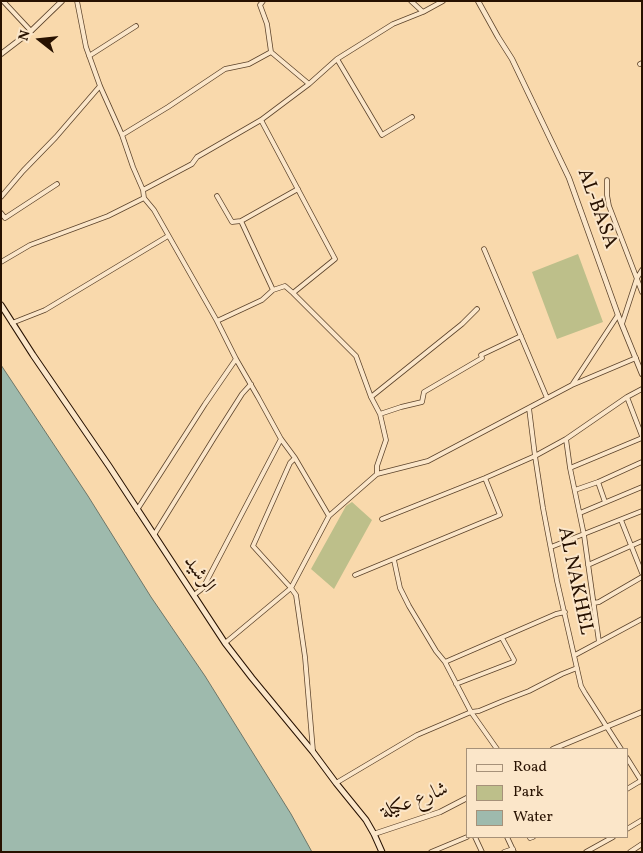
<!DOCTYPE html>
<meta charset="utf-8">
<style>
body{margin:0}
#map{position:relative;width:643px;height:853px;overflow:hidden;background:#f9d9ac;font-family:Vollkorn,serif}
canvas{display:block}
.frame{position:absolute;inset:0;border:2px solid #271100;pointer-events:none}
.legend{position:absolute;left:466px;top:748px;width:162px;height:90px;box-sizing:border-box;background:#fbe6c9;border:1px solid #a69179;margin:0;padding:6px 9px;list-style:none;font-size:15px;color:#271100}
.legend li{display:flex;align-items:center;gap:10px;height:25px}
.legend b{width:25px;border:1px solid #a69179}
.north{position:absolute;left:15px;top:15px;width:50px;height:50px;-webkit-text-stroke:4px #fbe6c9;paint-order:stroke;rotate:286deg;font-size:14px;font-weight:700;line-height:20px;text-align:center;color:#271100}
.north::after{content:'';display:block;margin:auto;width:18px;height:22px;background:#271100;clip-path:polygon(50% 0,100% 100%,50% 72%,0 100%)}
</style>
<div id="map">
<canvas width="643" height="853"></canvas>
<div class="frame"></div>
<ul class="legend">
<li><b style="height:6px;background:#fbe6c9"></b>Road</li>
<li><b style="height:14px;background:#bdbf8a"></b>Park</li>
<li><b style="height:14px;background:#9ebaad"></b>Water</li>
</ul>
<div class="north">N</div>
</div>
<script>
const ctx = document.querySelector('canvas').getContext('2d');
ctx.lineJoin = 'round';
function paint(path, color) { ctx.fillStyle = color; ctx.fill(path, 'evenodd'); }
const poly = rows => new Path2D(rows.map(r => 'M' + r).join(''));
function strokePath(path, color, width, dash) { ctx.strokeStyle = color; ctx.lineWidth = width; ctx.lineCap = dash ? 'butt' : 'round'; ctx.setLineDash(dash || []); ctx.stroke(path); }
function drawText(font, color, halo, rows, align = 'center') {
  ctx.font = font + ' Vollkorn,Amiri,serif'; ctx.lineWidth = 4; ctx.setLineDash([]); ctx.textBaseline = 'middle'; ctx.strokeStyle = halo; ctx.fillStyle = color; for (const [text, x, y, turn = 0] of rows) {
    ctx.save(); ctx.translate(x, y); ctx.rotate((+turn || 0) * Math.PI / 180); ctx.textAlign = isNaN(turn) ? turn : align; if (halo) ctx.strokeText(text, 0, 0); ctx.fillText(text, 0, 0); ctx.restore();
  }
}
paint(poly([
 [578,254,603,322,557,339,532,272],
 [352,502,372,520,334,589,311,569,346,506]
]), '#bdbf8a');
const water = poly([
 [1,365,88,496,151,597,205,676,291,814,312,852,1,852,1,365]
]);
paint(water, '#9ebaad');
strokePath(water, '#6e7668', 1);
const minor = poly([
 [3,1,31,31],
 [77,1,86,47,100,86,122,135,133,167,143,190,144,198,154,210,217,321,236,359,258,397,281,439,295,458,329,516],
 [263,1,260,5,267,24,271,52,309,84],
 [411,1,423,12],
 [89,56,136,26],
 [337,59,382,135,412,117],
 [640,64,642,63],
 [261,120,335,259,293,293],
 [122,135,168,107,225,69,249,64,271,52],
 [607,180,607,195,609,206,642,292],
 [143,190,192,164,197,157,261,120,309,84,337,59,393,24,423,12,443,1],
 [217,196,232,222,241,221,273,290],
 [1,197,23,171,56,137,100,86],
 [1,213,5,218,57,184],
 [241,221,298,189],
 [484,249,547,398],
 [1,262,30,245,108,216,144,198],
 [217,321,262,300,273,290,285,286,293,293,356,356,371,397,380,414,386,440,377,466,377,474],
 [12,323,45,310,168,236],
 [622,324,637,278,642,270],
 [572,385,618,315],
 [371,397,462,324,477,309],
 [627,397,642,436],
 [529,408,535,456,543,508,557,581,581,686,585,693,621,749],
 [380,414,401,407,422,402,424,392,482,358,481,355,521,336],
 [295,458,290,463,253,546,291,588,296,595,305,657,313,751],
 [570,468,642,438],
 [598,482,605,502],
 [575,490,598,482,642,462],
 [137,510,205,404,236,359],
 [580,513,642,487],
 [382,519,485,478,535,456,566,439],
 [621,520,642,573],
 [154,535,214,438,242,394,251,384],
 [551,547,642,511],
 [394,560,400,588,409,606,436,651,445,662,471,712,497,749],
 [588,565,642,541],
 [355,575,500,515,485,478],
 [194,595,203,588,281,439],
 [594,603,599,602,642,577],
 [599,642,584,535,570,468,566,439,627,397,642,389],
 [225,643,291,588,329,516,377,474,428,461,572,385,636,358],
 [575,655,642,619],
 [445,662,556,614,565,612],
 [456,684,513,662,514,660,502,638],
 [627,758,642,782],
 [336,783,417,735,471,712,479,711,503,701,529,691,562,674,577,668],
 [627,789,642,780],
 [627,829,642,820],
 [475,837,482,852],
 [507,837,514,852],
 [530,838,533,837],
 [431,852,467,837],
 [504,852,513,849],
 [586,852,613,837],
 [630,852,642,844]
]);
const tertiary = poly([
 [478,1,498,37,512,59,569,178,618,315,642,374],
 [1,54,31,31,62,1],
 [553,749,642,712],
 [374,834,440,812,467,798]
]);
const secondary = poly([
 [1,305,33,355,109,466,225,643,252,678,313,752,336,783,366,820,374,834,382,852]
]);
strokePath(minor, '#5c432b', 5.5);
strokePath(tertiary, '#5c432b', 6);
strokePath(secondary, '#271100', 7);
strokePath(minor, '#fbe6c9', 4);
strokePath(tertiary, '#fbe6c9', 4.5);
strokePath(secondary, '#fbe6c9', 5);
drawText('20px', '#271100', '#fbe6c9', [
 ["AL-BASA",596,209,70],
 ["الرشيد",198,575,56],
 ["AL NAKHEL",574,581,78],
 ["شارع عكيلة",415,802,-21]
]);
</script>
